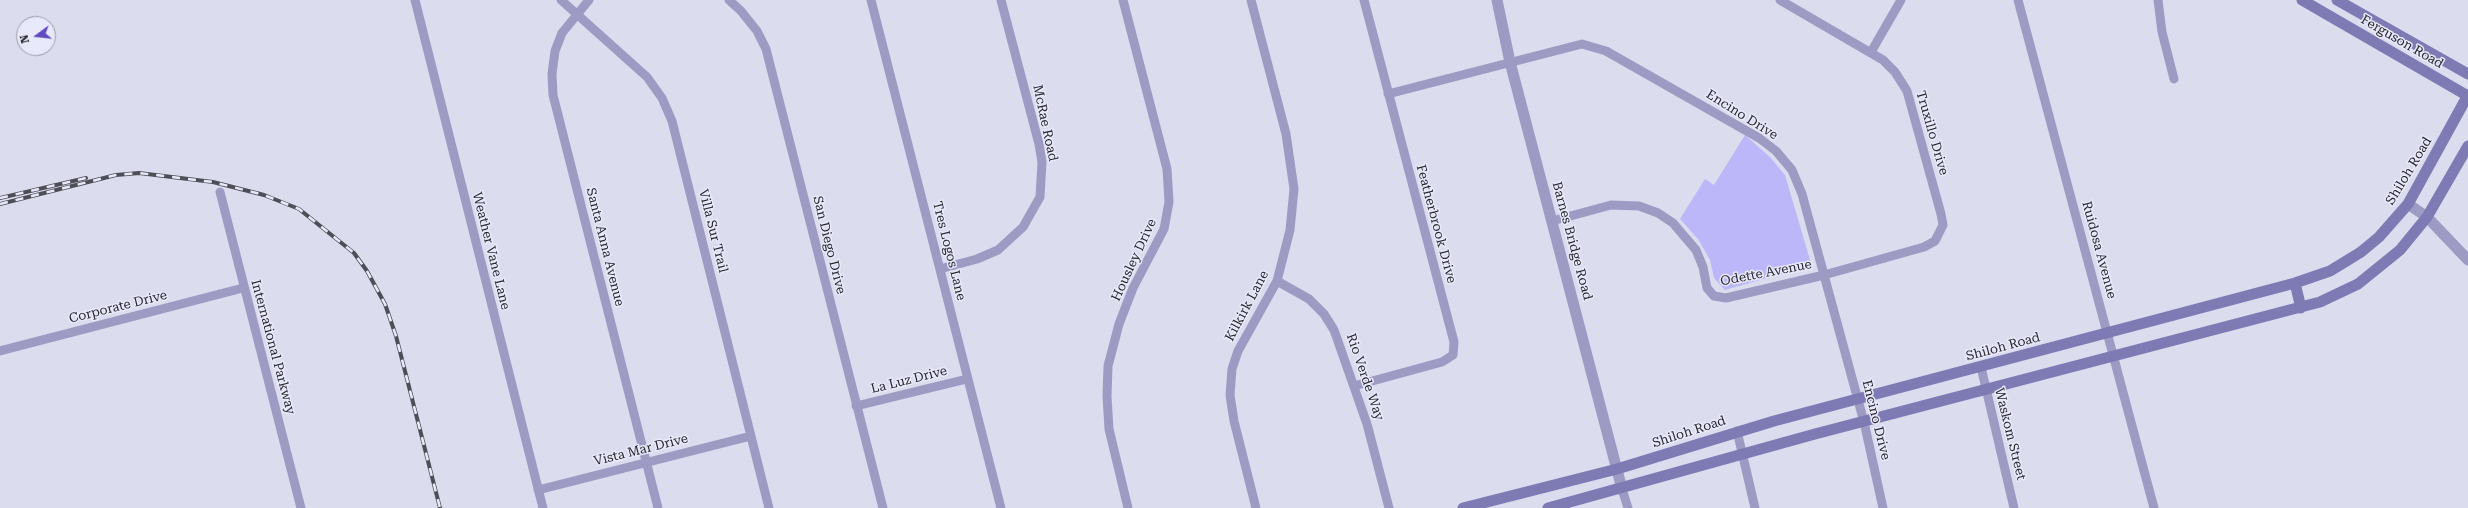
<!DOCTYPE html>
<style>
body{margin:0}
#map{position:relative;width:2468px;height:508px;overflow:hidden;background:#dcdcef;font-family:"Roboto Serif",serif}
canvas{display:block}
.north{position:absolute;left:16px;top:16px;width:40px;height:40px;box-sizing:border-box;background:#e9e9fc;border:1px solid #9b9ba9;border-radius:50%;rotate:255deg;font-size:11px;font-weight:700;line-height:16px;text-align:center;color:#26252c}
.north::after{content:'';display:block;margin:auto;width:14px;height:18px;background:#6049c1;clip-path:polygon(50% 0,100% 100%,50% 72%,0 100%)}
</style>
<div id="map">
<canvas width="2468" height="508"></canvas>
<div class="north">N</div>
</div>
<script>
const ctx = document.querySelector('canvas').getContext('2d');
ctx.lineJoin = 'round';
function paint(path, color) { ctx.fillStyle = color; ctx.fill(path, 'evenodd'); }
const poly = rows => new Path2D(rows.map(r => 'M' + r).join(''));
function strokePath(path, color, width, dash) { ctx.strokeStyle = color; ctx.lineWidth = width; ctx.lineCap = dash ? 'butt' : 'round'; ctx.setLineDash(dash || []); ctx.stroke(path); }
function drawText(font, color, halo, rows, align = 'center') {
  ctx.font = font + ' "Roboto Serif",serif'; ctx.lineWidth = 3; ctx.setLineDash([]); ctx.textBaseline = 'middle'; ctx.strokeStyle = halo; ctx.fillStyle = color; for (const [text, x, y, turn = 0] of rows) {
    ctx.save(); ctx.translate(x, y); ctx.rotate((+turn || 0) * Math.PI / 180); ctx.textAlign = isNaN(turn) ? turn : align; if (halo) ctx.strokeText(text, 0, 0); ctx.fillText(text, 0, 0); ctx.restore();
  }
}
paint(poly([
 [1745,135,1770,157,1785,175,1810,260,1809,266,1725,290,1714,278,1710,260,1698,239,1680,219,1705,179,1714,185]
]), '#bbb7f8');
strokePath(poly([
 [415,0,543,508],
 [561,0,647,77,662,98,672,121,769,508],
 [589,0,562,33,555,51,552,74,553,95,658,508],
 [729,0,741,11,757,31,766,49,883,508],
 [871,0,1001,508],
 [1123,0,1167,169,1169,202,1164,229,1133,288,1119,324,1108,366,1107,396,1109,429,1128,508],
 [1251,0,1286,134,1294,189,1290,230,1277,281,1238,351,1232,369,1230,395,1234,421,1256,508],
 [2018,0,2154,508],
 [2158,0,2162,32,2174,79],
 [1871,52,1901,0],
 [1388,94,1582,44,1606,51,1759,138,1776,151,1792,170,1802,194,1864,422,1883,508],
 [220,192,301,508],
 [1552,221,1611,205,1639,206,1658,213,1673,223,1696,250,1703,267,1707,288,1714,296,1726,298,1824,275,1924,247,1935,241,1943,225,1941,214,1907,91,1895,72,1883,60,1780,0],
 [940,269,977,259,998,250,1023,227,1040,197,1042,162,1039,144,1001,0],
 [1277,281,1309,299,1324,314,1334,330,1367,424,1389,508],
 [0,351,243,288],
 [1981,367,2014,508],
 [1354,386,1442,362,1453,355,1454,342,1364,0],
 [856,406,967,379],
 [1737,431,1755,508],
 [1622,489,1628,508],
 [538,490,751,436]
]), '#9d9bc3', 9);
strokePath(poly([
 [1497,0,1510,62,1622,489],
 [2408,204,2427,217,2468,260]
]), '#9d9bc3', 11);
strokePath(poly([
 [2302,0,2468,96],
 [2337,0,2468,74],
 [2295,283,2301,308],
 [1463,508,1617,469,1774,421,2295,283,2330,271,2361,252,2379,237,2408,204,2468,95],
 [1548,508,1815,434,2320,302,2358,284,2400,250,2427,217,2468,146]
]), '#7e7ab4', 11);
const rail = poly([
 [0,198,86,178],
 [0,204,116,175,139,173,213,182,264,195,299,209,354,253,367,271,385,304,396,336,440,508]
]);
strokePath(rail, '#4e4e57', 4);
strokePath(rail, '#e9e9fc', 2.5, [8]);
drawText('13px', '#26252c', '#e9e9fc', [
 ["Ferguson Road",2402,42,30],
 ["Encino Drive",1742,115,32],
 ["McRae Road",1045,123,78],
 ["Truxillo Drive",1932,133,74],
 ["Shiloh Road",2409,171,-59],
 ["Featherbrook Drive",1436,224,75],
 ["Villa Sur Trail",713,231,76],
 ["Barnes Bridge Road",1572,241,75],
 ["San Diego Drive",829,245,76],
 ["Santa Anna Avenue",605,247,76],
 ["Ruidosa Avenue",2099,250,75],
 ["Weather Vane Lane",491,251,76],
 ["Tres Logos Lane",949,251,76],
 ["Housley Drive",1134,260,-65],
 ["Odette Avenue",1766,273,-11],
 ["Kilkirk Lane",1247,306,-62],
 ["Corporate Drive",118,307,-14],
 ["International Parkway",273,347,75],
 ["Shiloh Road",2003,347,-15],
 ["Rio Verde Way",1365,377,71],
 ["La Luz Drive",909,380,-14],
 ["Encino Drive",1876,420,76],
 ["Shiloh Road",1689,432,-18],
 ["Waskom Street",2010,434,76],
 ["Vista Mar Drive",641,450,-14]
]);
</script>
